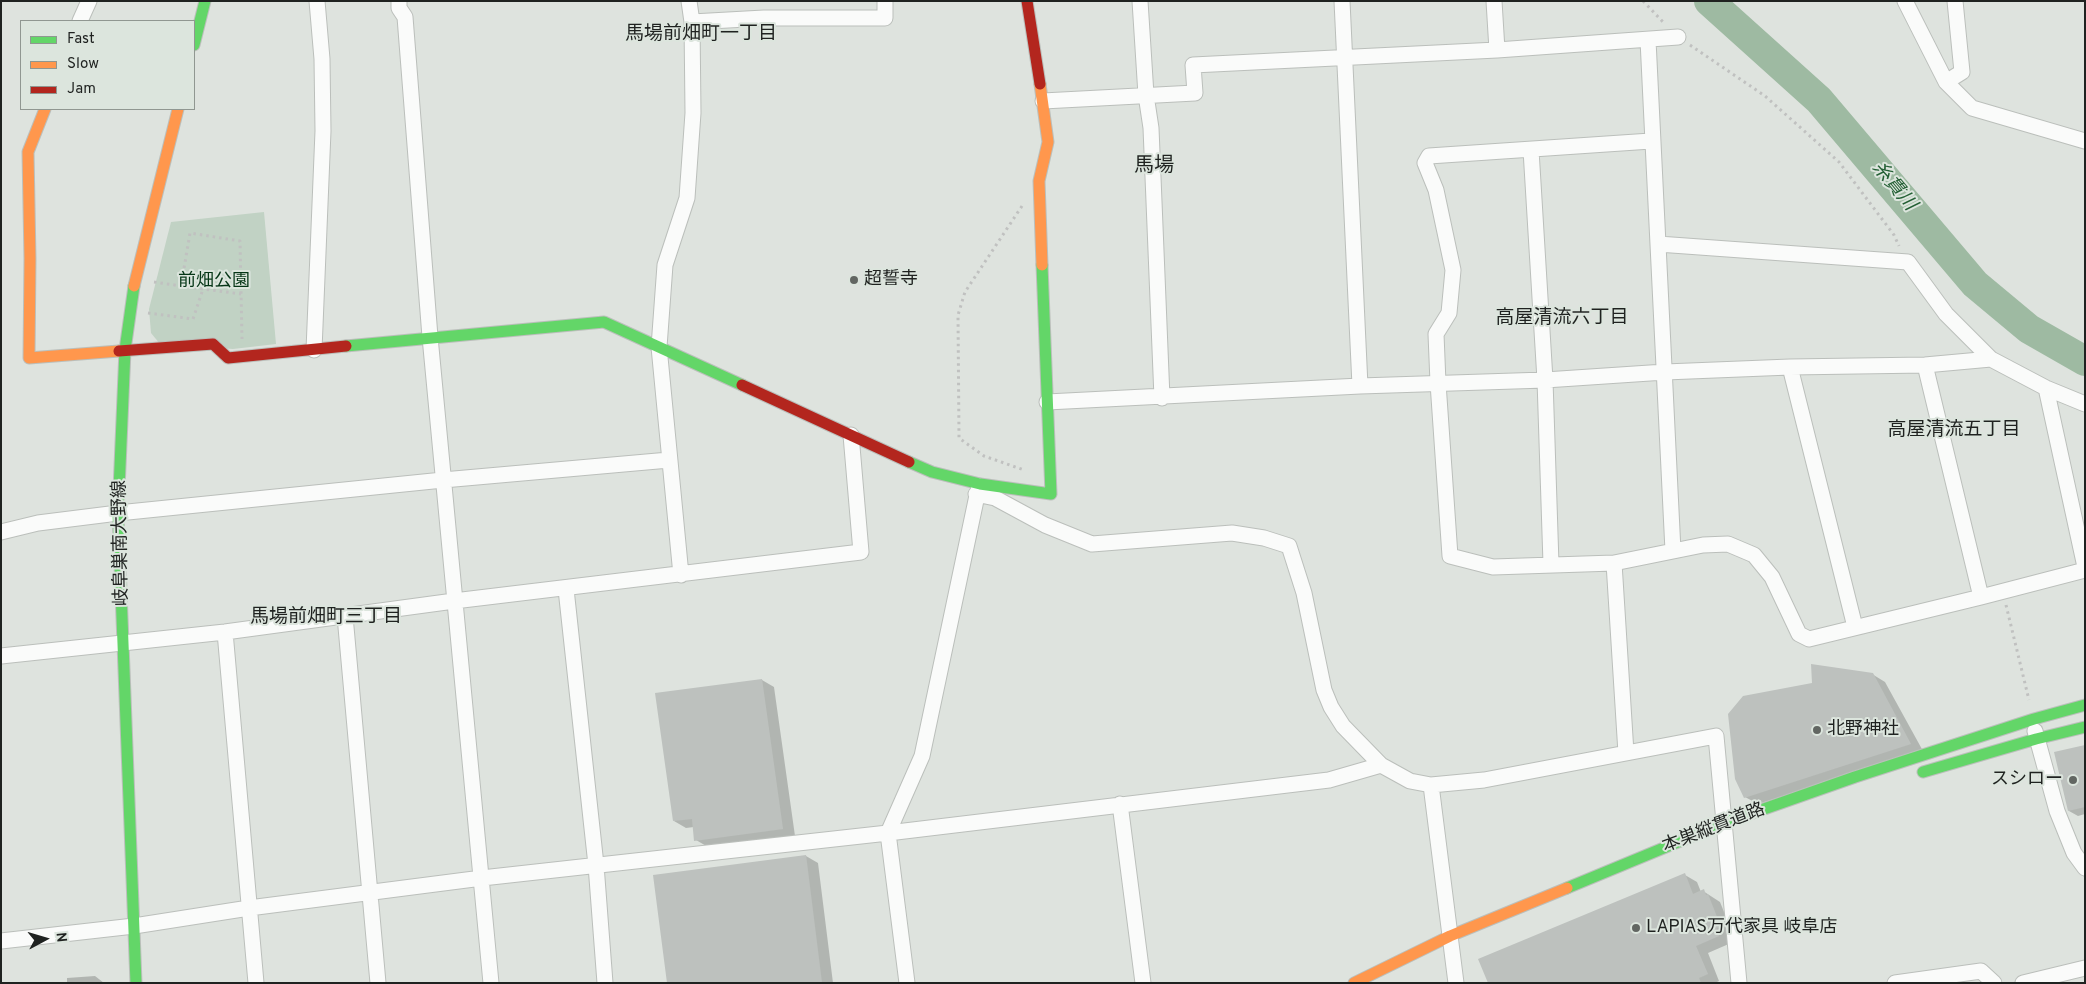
<!DOCTYPE html>
<meta charset="utf-8">
<style>
body{margin:0}
#map{position:relative;width:2086px;height:984px;overflow:hidden;background:#dee3de;font-family:Overpass,sans-serif}
canvas{display:block}
.frame{position:absolute;inset:0;border:2px solid #1f2220;pointer-events:none}
.legend{position:absolute;left:20px;top:20px;width:175px;height:90px;box-sizing:border-box;background:#dce5dd;border:1px solid #909791;margin:0;padding:6px 9px;list-style:none;font-size:15px;color:#1f2220}
.legend li{display:flex;align-items:center;gap:10px;height:25px}
.legend b{width:25px;border:1px solid #909791}
.north{position:absolute;left:20px;top:914px;width:50px;height:50px;-webkit-text-stroke:4px #dce5dd;paint-order:stroke;rotate:84deg;font-size:14px;font-weight:700;line-height:20px;text-align:center;color:#1f2220}
.north::after{content:'';display:block;margin:auto;width:18px;height:22px;background:#1f2220;clip-path:polygon(50% 0,100% 100%,50% 72%,0 100%)}
</style>
<div id="map">
<canvas width="2086" height="984"></canvas>
<div class="frame"></div>
<ul class="legend">
<li><b style="height:6px;background:#63d668"></b>Fast</li>
<li><b style="height:6px;background:#ff974d"></b>Slow</li>
<li><b style="height:6px;background:#b3261e"></b>Jam</li>
</ul>
<div class="north">N</div>
</div>
<script>
const ctx = document.querySelector('canvas').getContext('2d');
ctx.lineJoin = 'round';
function paint(path, color) { ctx.fillStyle = color; ctx.fill(path, 'evenodd'); }
const poly = rows => new Path2D(rows.map(r => 'M' + r).join(''));
function strokePath(path, color, width, dash) { ctx.strokeStyle = color; ctx.lineWidth = width; ctx.lineCap = dash ? 'butt' : 'round'; ctx.setLineDash(dash || []); ctx.stroke(path); }
function drawText(font, color, halo, rows, align = 'center') {
  ctx.font = font + ' Overpass,"Noto Sans JP",sans-serif'; ctx.lineWidth = 4; ctx.setLineDash([]); ctx.textBaseline = 'middle'; ctx.strokeStyle = halo; ctx.fillStyle = color; for (const [text, x, y, turn = 0] of rows) {
    ctx.save(); ctx.translate(x, y); ctx.rotate((+turn || 0) * Math.PI / 180); ctx.textAlign = isNaN(turn) ? turn : align; if (halo) ctx.strokeText(text, 0, 0); ctx.fillText(text, 0, 0); ctx.restore();
  }
}
paint(poly([
 [264,212,276,344,233,349,160,344,151,333,149,309,171,222]
]), '#c1d2c4');
paint(poly([
 [1872,674,1885,682,1923,751,1758,804,1745,797],
 [762,680,774,687,795,836,708,847,696,840,694,827,686,828,674,821],
 [2085,746,2085,814,2078,816,2069,811],
 [806,856,818,863,833,983,668,983],
 [1685,875,1697,882,1701,892,1703,891,1720,902,1733,934,1731,943,1708,953,1719,981,1715,983,1489,983],
 [95,976,104,983,67,983,67,978]
]), '#0003');
strokePath(poly([
 [1709,1,1819,100,1975,284,2029,329,2085,361]
]), '#9ebaa2', 30);
paint(poly([
 [1811,664,1873,673,1911,744,1744,798,1735,779,1728,714,1743,696,1812,683],
 [762,679,783,829,694,841,692,819,673,821,655,693],
 [2085,745,2085,807,2068,811,2054,752],
 [806,855,822,983,667,983,653,875],
 [1685,873,1693,894,1704,889,1706,895,1708,894,1721,927,1716,929,1719,936,1696,946,1708,974,1699,978,1701,983,1488,983,1478,959]
]), '#bdc1be');
const street = poly([
 [399,1,399,8,405,17,430,337,491,983],
 [1140,1,1146,95,1151,128,1162,398],
 [1494,1,1497,50],
 [1905,1,1946,82,1972,108,2085,141],
 [80,21,89,1],
 [692,22,764,18,885,18,885,1],
 [1648,40,1673,551],
 [1946,82,1962,72,1955,1],
 [1043,101,1195,93,1193,65,1497,50,1678,37],
 [1651,141,1429,156,1425,163,1436,190,1453,270,1449,313,1436,334,1438,383,1450,556,1493,567,1614,563,1703,545,1728,544,1754,555,1772,577,1799,634,1809,639,1981,597,2085,570],
 [1531,150,1545,380,1551,564],
 [1658,244,1908,262,1946,314,1991,359,2046,388,2085,404],
 [314,350,323,131,322,59,317,1],
 [1925,365,1981,597],
 [1790,367,1855,627],
 [1360,386,1545,380,1665,372,1790,367,1925,365,1991,359],
 [2046,388,2085,567],
 [1047,402,1360,386,1342,1],
 [976,494,995,498,1045,525,1092,544,1232,533,1264,538,1289,546,1304,593,1324,690,1331,707,1343,726,1381,765,1410,781,1431,785,1484,780,1716,736,1739,983],
 [1,532,38,523,118,513,443,480,669,460],
 [1614,563,1626,753],
 [681,575,659,347,665,265,687,198,693,113,692,22,689,1],
 [566,589,596,865,605,983],
 [345,616,378,983],
 [225,632,256,983],
 [1,656,225,632,454,601,861,552,851,435],
 [2035,731,2057,811,2074,853,2085,868],
 [1431,785,1456,983],
 [1120,804,1143,983],
 [1,941,134,926,249,908,482,878,888,833,1329,780,1381,765],
 [907,983,888,833,922,756,979,486],
 [1895,983,1981,971,1994,983],
 [2023,983,2085,968]
]);
const fast = poly([
 [194,45,205,1],
 [134,286,125,350,118,513,136,983],
 [346,346,604,322,742,385],
 [909,462,932,472,980,484,1051,494,1042,265],
 [1923,772,2036,739,2085,727],
 [1567,888,1724,823,1855,777,2034,719,2085,705]
]);
const slow = poly([
 [1040,84,1048,142,1039,181,1042,265],
 [45,109,28,152,30,259,29,358,119,351],
 [134,286,178,109],
 [1354,983,1450,936,1567,888]
]);
const jam = poly([
 [1027,1,1040,84],
 [119,351,213,344,228,358,346,346],
 [742,385,909,462]
]);
strokePath(street, '#bbbfbb', 17);
strokePath(fast, '#bbbfbb', 13);
strokePath(slow, '#bbbfbb', 13);
strokePath(jam, '#bbbfbb', 13);
strokePath(poly([
 [1643,1,1664,23],
 [1690,45,1765,96,1839,162,1894,235,1899,246],
 [1022,206,965,292,958,315,959,438,984,456,1024,470],
 [154,282,181,286,190,233,240,241,242,339],
 [181,286,241,294],
 [148,313,193,319,203,289],
 [2006,605,2029,700]
]), '#c0c1c0', 3, [2.5, 4]);
strokePath(street, '#fafbfa', 15);
strokePath(fast, '#63d668', 11);
strokePath(slow, '#ff974d', 11);
strokePath(jam, '#b3261e', 11);
for (const [x, y, r, color] of [
 [854,280,5,"#626662"],
 [1817,730,5,"#626662"],
 [2073,780,5,"#626662"],
 [1636,928,5,"#626662"]
]) { const dot = new Path2D(); dot.arc(x, y, r, 0, 2 * Math.PI); ctx.fillStyle = color; ctx.fill(dot); strokePath(dot, '#dce5dd', 2); }
drawText('18px', '#1f2220', '#dce5dd', [
 ["超誓寺",864,280],
 ["北野神社",1827,730],
 ["スシロー",2063,780,"right"],
 ["LAPIAS万代家具 岐阜店",1646,928]
], 'left');
drawText('18px', '#063617', '#dce5dd', [
 ["前畑公園",214,282]
]);
drawText('18px', '#1f2220', '#dce5dd', [
 ["岐阜巣南大野線",122,543,-91],
 ["本巣縦貫道路",1714,829,-21]
]);
drawText('19px', '#1f2220', '#dce5dd', [
 ["馬場前畑町一丁目",701,35],
 ["高屋清流六丁目",1562,319],
 ["高屋清流五丁目",1954,431],
 ["馬場前畑町三丁目",326,618]
]);
drawText('italic 19px', '#246035', '#dce5dd', [
 ["糸貫川",1893,187,50]
]);
drawText('20px', '#1f2220', '#dce5dd', [
 ["馬場",1154,167]
]);
</script>
